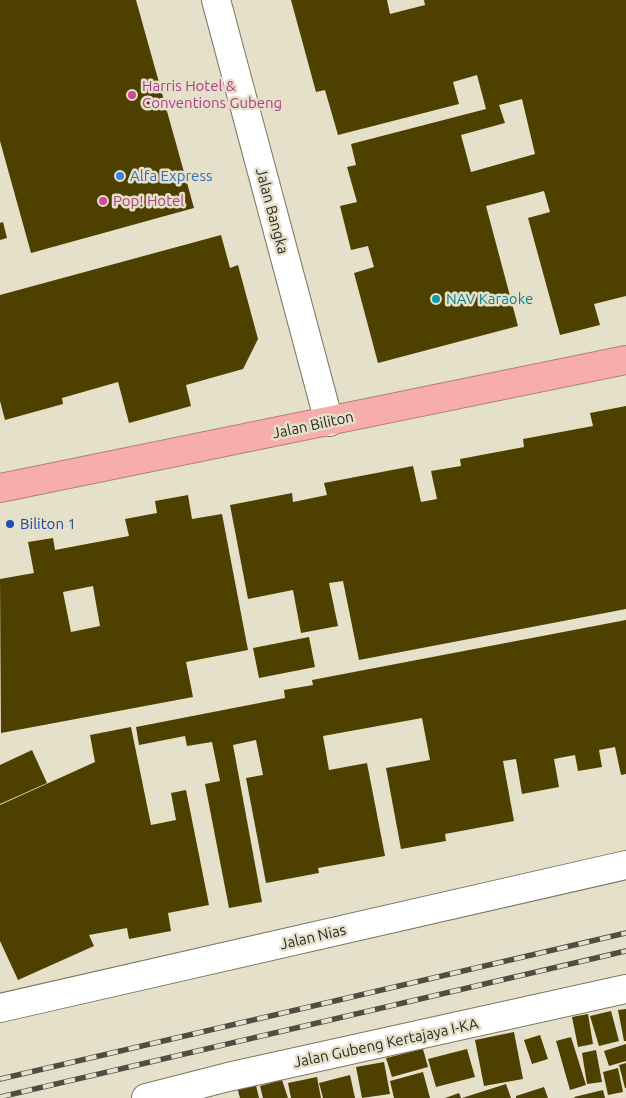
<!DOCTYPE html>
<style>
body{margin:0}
canvas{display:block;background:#e5e0ca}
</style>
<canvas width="626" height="1098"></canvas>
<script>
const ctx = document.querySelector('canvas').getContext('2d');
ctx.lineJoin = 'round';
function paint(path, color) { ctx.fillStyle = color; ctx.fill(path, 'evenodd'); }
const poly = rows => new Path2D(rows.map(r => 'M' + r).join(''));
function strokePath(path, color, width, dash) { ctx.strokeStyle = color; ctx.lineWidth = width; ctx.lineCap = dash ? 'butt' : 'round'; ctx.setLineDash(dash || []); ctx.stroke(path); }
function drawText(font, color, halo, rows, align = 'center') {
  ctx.font = font + ' Ubuntu,sans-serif'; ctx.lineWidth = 5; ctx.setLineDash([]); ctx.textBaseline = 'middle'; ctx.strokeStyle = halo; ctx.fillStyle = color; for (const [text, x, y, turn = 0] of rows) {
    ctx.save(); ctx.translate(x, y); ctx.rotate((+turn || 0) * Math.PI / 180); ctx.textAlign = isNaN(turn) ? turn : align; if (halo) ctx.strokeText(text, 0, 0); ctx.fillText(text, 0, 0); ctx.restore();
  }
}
paint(poly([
 [0,0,136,0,194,208,31,253,0,141],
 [291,0,387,0,390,14,425,5,424,0,626,0,626,296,594,304,600,325,560,335,528,218,550,212,544,191,486,206,518,326,378,363,354,273,374,267,368,246,351,250,340,206,357,202,347,167,356,165,351,144,486,109,477,75,453,82,459,104,338,135,325,90,316,92],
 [522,99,535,154,471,172,461,135,505,123,499,105],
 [3,222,7,238,0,240,0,223],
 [221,235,230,268,238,265,258,339,243,369,186,385,191,406,129,423,118,382,62,398,63,404,5,420,0,401,0,295],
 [626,406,626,609,359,660,343,581,329,583,338,626,301,633,293,590,248,599,230,505,292,493,293,502,327,495,324,483,413,466,421,502,437,499,431,471,461,466,460,459,524,447,523,439,593,426,590,413],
 [188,495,192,519,222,514,248,650,186,662,193,697,1,733,0,579,34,573,28,542,53,538,55,550,129,536,125,519,157,513,155,501],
 [93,586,100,626,71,632,63,592],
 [626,620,626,774,621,775,615,747,599,750,602,767,578,771,575,755,554,759,559,787,522,794,516,759,503,761,514,821,445,834,446,841,401,849,386,768,430,760,422,718,323,736,329,770,367,763,385,856,318,868,319,873,266,883,246,778,263,775,256,740,233,745,262,902,229,908,205,784,220,781,212,742,187,746,185,736,139,745,136,727,285,698,284,690,313,685,312,680],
 [309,637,315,667,259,678,253,648],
 [131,727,151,825,176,820,171,793,186,790,209,905,168,913,171,931,129,939,127,928,89,935,94,946,18,980,0,941,0,805,95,762,90,735],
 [32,750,47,783,0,804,0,765],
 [626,1009,626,1041,624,1041,618,1010],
 [611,1011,619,1041,599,1046,590,1016],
 [588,1014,593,1044,578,1047,572,1017],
 [514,1032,523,1079,484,1086,475,1040],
 [540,1035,548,1059,532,1064,524,1040],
 [571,1037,586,1085,570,1090,556,1041],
 [626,1044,626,1061,609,1066,604,1051],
 [423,1049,428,1067,392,1077,386,1058],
 [467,1049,475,1077,436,1087,428,1059],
 [596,1050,602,1082,587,1084,582,1053],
 [384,1062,390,1094,362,1098,356,1067],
 [626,1063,626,1088,625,1088,619,1065],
 [618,1068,623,1092,608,1095,603,1072],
 [423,1072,430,1098,394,1098,390,1081],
 [350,1075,355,1098,323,1098,319,1083],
 [317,1077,321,1098,291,1098,288,1083],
 [282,1080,288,1098,263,1098,260,1086],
 [255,1081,259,1098,240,1098,237,1087],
 [506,1084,511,1098,462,1098],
 [544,1087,548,1098,516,1098,516,1096],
 [603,1090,605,1098,575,1098,574,1097],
 [459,1093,461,1098,445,1098]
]), '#4e4100');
const minor = poly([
 [216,0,329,422],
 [0,1008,626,865],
 [146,1098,228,1077,626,989]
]);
const highway = poly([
 [0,488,626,360]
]);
strokePath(minor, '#7c7763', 30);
strokePath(highway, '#b07f7b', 30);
strokePath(minor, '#fff', 28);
strokePath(highway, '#f7aeab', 28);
const rail = poly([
 [0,1079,626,933],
 [0,1097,626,951]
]);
strokePath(rail, '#504d42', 5.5);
strokePath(rail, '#e5e0ca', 4, [11]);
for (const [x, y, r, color] of [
 [132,95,5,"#d1479c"],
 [120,176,5,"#3f7fe0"],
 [103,201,5,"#d1479c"],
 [436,299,5,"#0f9aa8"],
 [10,524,5,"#1a4fb4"]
]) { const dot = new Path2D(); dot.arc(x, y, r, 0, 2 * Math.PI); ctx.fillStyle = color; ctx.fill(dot); strokePath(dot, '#e5e0ca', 2); }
drawText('15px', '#b23c85', '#e5e0ca', [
 ["Harris Hotel &",142,86],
 ["Conventions Gubeng",142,103],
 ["Pop! Hotel",113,201]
], 'left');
drawText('15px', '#366cbe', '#e5e0ca', [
 ["Alfa Express",130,176]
], 'left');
drawText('15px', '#2b2921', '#e5e0ca', [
 ["Jalan Bangka",272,211,75],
 ["Jalan Biliton",313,425,-12],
 ["Jalan Nias",313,937,-13],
 ["Jalan Gubeng Kertajaya I-KA",386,1043,-12]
]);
drawText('15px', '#0d838f', '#e5e0ca', [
 ["NAV Karaoke",446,299]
], 'left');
drawText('15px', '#164399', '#e5e0ca', [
 ["Biliton 1",20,524]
], 'left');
</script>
